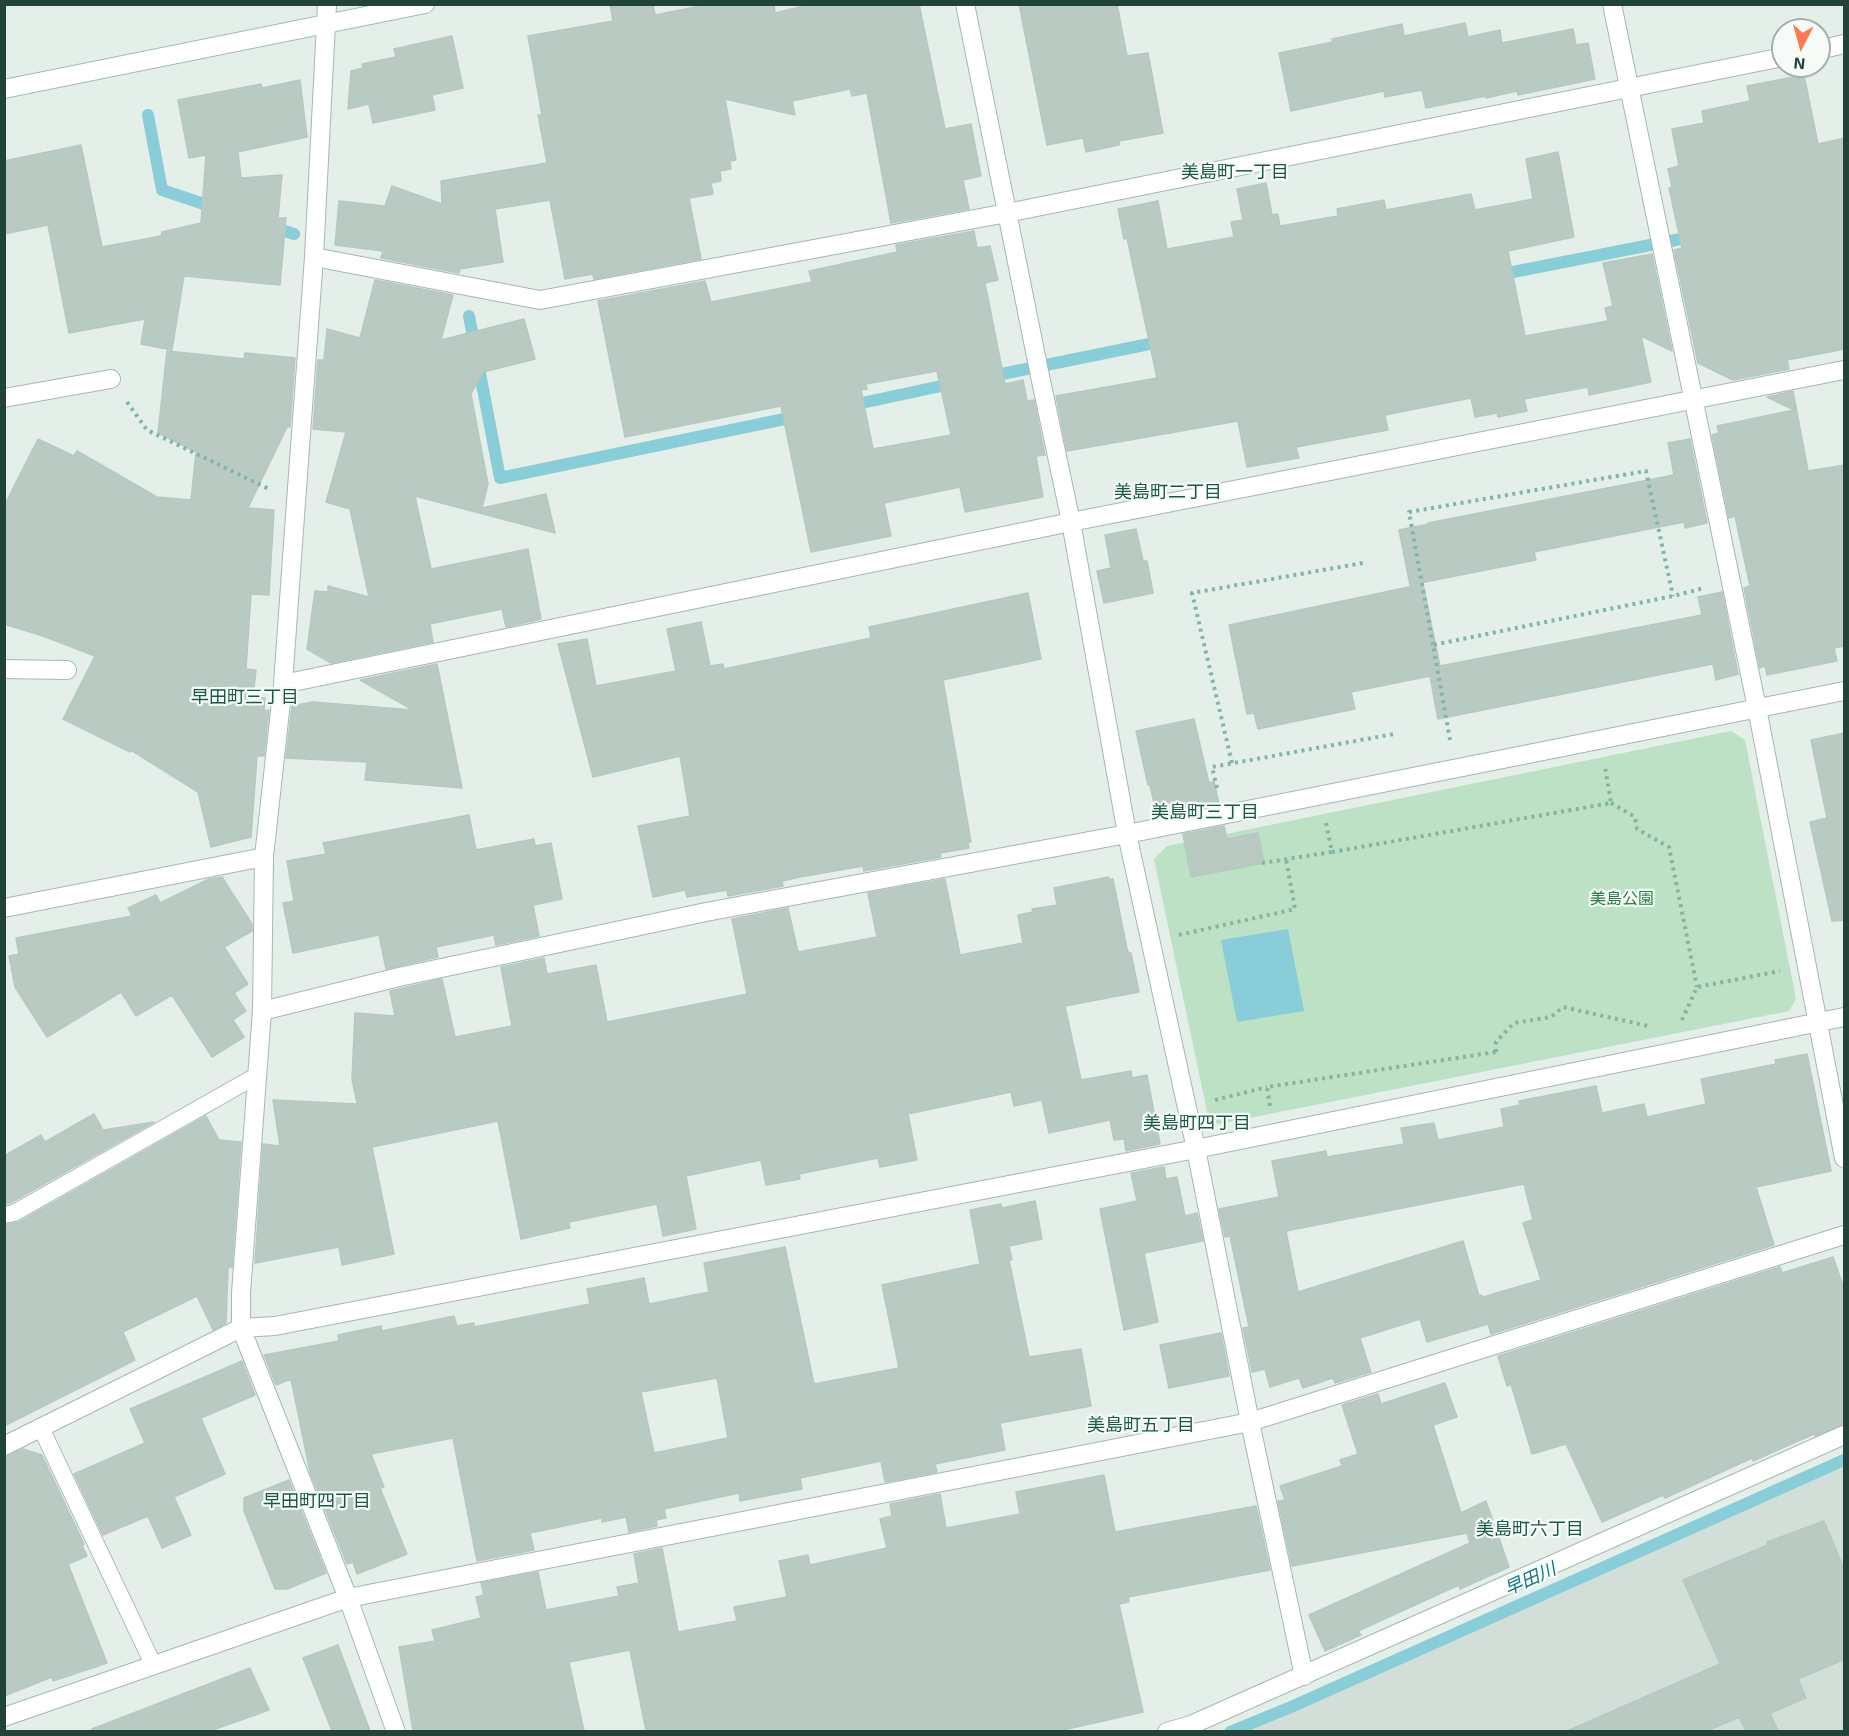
<!DOCTYPE html>
<meta charset="utf-8">
<style>
body{margin:0}
#map{position:relative;width:1849px;height:1736px;overflow:hidden;background:#e4efea;font-family:"Exo 2",sans-serif}
canvas{display:block}
.frame{position:absolute;inset:0;border:6px solid #224339;pointer-events:none}
.north{position:absolute;left:1771px;top:18px;width:60px;height:60px;box-sizing:border-box;background:#f6fbf8;border:2px solid #a1b1ac;border-radius:50%;rotate:186deg;font-size:16px;font-weight:700;line-height:24px;text-align:center;color:#224339}
.north::after{content:'';display:block;margin:auto;width:21px;height:27px;background:#fd7a55;clip-path:polygon(50% 0,100% 100%,50% 72%,0 100%)}
</style>
<div id="map">
<canvas width="1849" height="1736"></canvas>
<div class="frame"></div>
<div class="north">N</div>
</div>
<script>
const ctx = document.querySelector('canvas').getContext('2d');
ctx.lineJoin = 'round';
function paint(path, color) { ctx.fillStyle = color; ctx.fill(path, 'evenodd'); }
const poly = rows => new Path2D(rows.map(r => 'M' + r).join(''));
function strokePath(path, color, width, dash) { ctx.strokeStyle = color; ctx.lineWidth = width; ctx.lineCap = dash ? 'butt' : 'round'; ctx.setLineDash(dash || []); ctx.stroke(path); }
function drawText(font, color, halo, rows, align = 'center') {
  ctx.font = font + ' "Exo 2","Noto Sans JP",sans-serif'; ctx.lineWidth = 4.5; ctx.setLineDash([]); ctx.textBaseline = 'middle'; ctx.strokeStyle = halo; ctx.fillStyle = color; for (const [text, x, y, turn = 0] of rows) {
    ctx.save(); ctx.translate(x, y); ctx.rotate((+turn || 0) * Math.PI / 180); ctx.textAlign = isNaN(turn) ? turn : align; if (halo) ctx.strokeText(text, 0, 0); ctx.fillText(text, 0, 0); ctx.restore();
  }
}
paint(poly([
 [1844,1467,1844,1731,1229,1731]
]), '#d2dfd9');
paint(poly([
 [1731,731,1745,740,1796,999,1789,1011,1219,1124,1209,1121,1154,859,1167,846]
]), '#bce1c5');
paint(poly([
 [1288,929,1304,1011,1237,1022,1221,940]
]), '#89cdd8');
strokePath(poly([
 [148,115,162,190,216,208],
 [269,226,294,234],
 [1498,275,1696,236],
 [469,316,500,478,799,416],
 [987,377,1164,341],
 [848,406,955,383],
 [1230,1732,1291,1707,1844,1460]
]), '#89cdd8', 12);
const building = poly([
 [610,4,653,4,655,15,710,4,774,4,775,13,811,4,919,4,945,129,971,124,981,176,963,180,969,209,891,223,867,93,852,96,850,89,792,101,795,115,725,99,736,160,730,161,731,169,720,171,721,181,711,183,713,194,689,198,701,259,594,279,593,274,565,279,550,200,495,209,503,262,460,269,459,273,381,258,383,251,335,245,339,201,385,206,392,186,442,204,441,181,547,163,538,115,542,115,528,36,613,21,610,4],
 [1019,4,1117,4,1127,56,1148,53,1163,133,1119,141,1119,145,1086,152,1083,138,1047,145,1019,4],
 [1465,23,1468,37,1500,30,1502,43,1573,29,1576,45,1588,43,1595,79,1518,95,1517,91,1486,98,1486,96,1426,108,1422,90,1385,97,1384,91,1291,111,1279,53,1333,42,1332,39,1402,24,1404,36,1465,23],
 [452,36,463,88,432,95,435,110,373,123,369,104,348,109,351,71,363,68,362,64,396,57,394,49,452,36],
 [1804,75,1818,144,1845,138,1845,349,1787,360,1789,369,1733,380,1698,363,1674,250,1682,248,1669,188,1672,187,1668,169,1679,166,1672,129,1704,123,1702,111,1750,101,1747,86,1804,75],
 [300,80,307,137,238,152,241,178,282,175,278,218,286,218,280,285,184,276,172,350,141,344,145,319,69,333,48,225,4,234,4,161,81,145,102,247,161,236,162,232,201,223,206,155,189,158,178,100,261,84,262,88,300,80],
 [1558,152,1574,237,1508,251,1525,336,1608,321,1605,308,1613,306,1603,263,1652,254,1672,351,1641,336,1651,382,1589,395,1588,387,1524,399,1527,411,1498,417,1497,413,1475,417,1471,398,1385,415,1388,430,1296,447,1299,458,1247,467,1238,421,1067,451,1056,396,1157,378,1127,238,1124,239,1118,209,1158,201,1167,249,1234,237,1231,222,1243,220,1237,189,1266,183,1272,215,1278,214,1280,226,1338,216,1337,209,1384,200,1386,210,1471,194,1475,210,1533,199,1526,159,1558,152],
 [974,231,977,248,990,246,998,280,985,283,1005,384,1023,380,1027,401,1034,400,1045,455,1036,456,1043,497,965,512,960,487,884,503,891,536,811,552,781,406,625,437,598,301,705,281,711,302,812,282,809,271,897,252,896,245,974,231],
 [937,371,951,435,873,449,861,390,867,389,866,384,937,371],
 [375,280,453,295,441,340,524,319,535,359,483,372,471,394,488,484,482,508,546,494,555,533,415,496,431,569,528,549,541,619,506,627,502,609,430,624,433,642,331,663,307,649,315,591,328,592,328,586,369,597,350,509,326,502,346,432,313,429,318,360,324,360,327,329,360,338,375,280],
 [167,351,244,359,245,353,295,358,290,427,287,427,248,508,274,510,269,595,251,594,246,669,256,670,253,697,265,698,264,711,269,710,264,756,257,756,251,837,211,847,198,792,131,750,130,752,63,719,95,656,43,636,4,624,4,506,38,439,74,456,77,451,157,497,191,500,196,452,158,433,167,351],
 [1793,391,1808,471,1845,465,1845,646,1834,648,1837,661,1767,675,1765,666,1760,668,1744,588,1750,586,1735,516,1729,518,1712,435,1719,433,1717,426,1794,410,1767,397,1793,391],
 [1690,439,1707,523,1685,528,1684,522,1534,552,1536,560,1410,585,1399,530,1429,524,1428,523,1674,475,1668,443,1690,439],
 [1136,529,1143,561,1147,561,1153,593,1104,603,1097,571,1111,568,1105,535,1136,529],
 [1423,584,1440,666,1702,615,1698,597,1722,592,1738,674,1716,680,1713,664,1438,719,1430,676,1351,692,1355,709,1258,729,1254,713,1247,714,1229,625,1423,584],
 [1028,593,1041,659,943,680,971,842,968,842,969,848,940,853,941,857,864,871,863,866,800,877,782,881,783,886,728,896,727,890,687,897,685,890,653,897,638,826,690,816,680,756,593,777,558,644,587,639,596,686,676,671,667,629,701,622,710,666,723,664,724,669,871,638,869,627,1028,593],
 [437,664,462,788,365,780,367,762,286,758,292,706,313,702,413,710,360,680,437,664],
 [1194,719,1209,783,1214,781,1219,804,1178,812,1176,803,1155,807,1150,785,1148,785,1136,731,1194,719],
 [1845,733,1845,920,1832,921,1810,822,1827,818,1811,740,1845,733],
 [469,815,476,850,534,839,535,846,551,843,562,899,533,905,539,936,496,945,494,935,436,947,438,957,386,969,379,935,293,953,283,903,294,901,287,861,326,854,323,843,469,815],
 [1224,826,1227,839,1258,833,1264,863,1191,877,1183,834,1224,826],
 [222,877,252,924,252,931,224,947,248,984,234,993,246,1011,233,1020,244,1037,212,1057,172,995,136,1016,121,992,47,1037,15,987,9,956,19,954,16,938,132,916,128,908,156,895,160,903,209,879,222,877],
 [1108,877,1109,879,1113,879,1127,949,1129,953,1131,953,1139,992,1065,1006,1081,1080,1131,1071,1132,1078,1147,1075,1160,1144,1126,1151,1124,1139,1114,1140,1110,1120,1049,1133,1042,1100,1014,1106,1011,1092,908,1114,917,1160,880,1167,878,1158,799,1174,800,1179,766,1185,761,1160,686,1176,696,1229,663,1236,657,1204,569,1222,570,1228,521,1239,498,1121,372,1147,394,1254,342,1265,339,1247,255,1263,263,1144,280,1146,273,1100,357,1104,352,1079,355,1013,395,1016,390,991,442,979,455,1037,512,1026,501,967,544,958,547,974,596,965,607,1022,747,994,732,919,788,908,798,952,877,937,868,893,945,879,960,955,1023,943,1018,915,1033,912,1032,909,1057,905,1054,888,1108,877],
 [1807,1054,1831,1171,1756,1187,1774,1245,1491,1334,1488,1324,1427,1342,1420,1319,1360,1338,1371,1372,1335,1383,1333,1378,1303,1388,1299,1378,1270,1387,1265,1369,1252,1372,1243,1328,1249,1327,1230,1236,1225,1237,1219,1209,1279,1197,1272,1161,1326,1151,1327,1157,1404,1144,1401,1128,1434,1123,1438,1140,1504,1127,1501,1109,1520,1105,1519,1101,1596,1086,1602,1113,1644,1104,1647,1117,1706,1104,1701,1079,1776,1064,1775,1060,1807,1054],
 [1524,1184,1533,1220,1523,1223,1541,1280,1483,1297,1482,1295,1479,1296,1463,1241,1298,1292,1286,1231,1524,1184],
 [94,1114,103,1130,154,1122,10,1203,4,1204,4,1156,41,1135,45,1142,94,1114],
 [206,1116,219,1140,241,1142,232,1267,228,1268,226,1323,213,1330,197,1296,123,1332,135,1360,4,1426,4,1225,19,1222,206,1116],
 [1164,1167,1166,1179,1177,1177,1185,1216,1197,1213,1203,1241,1144,1253,1158,1322,1124,1330,1100,1209,1137,1201,1131,1173,1164,1167],
 [1035,1201,1042,1239,1009,1246,1012,1260,1009,1260,1029,1357,1081,1349,1091,1406,1000,1423,1005,1450,935,1464,937,1472,885,1482,881,1461,800,1478,802,1489,740,1501,739,1493,664,1509,666,1518,656,1520,657,1526,629,1532,626,1517,602,1522,602,1518,530,1533,534,1550,477,1561,453,1438,371,1454,384,1487,380,1488,407,1554,357,1574,353,1562,347,1564,310,1472,291,1379,276,1385,264,1355,339,1341,338,1335,381,1326,382,1331,454,1316,457,1326,474,1323,474,1327,590,1304,587,1289,644,1278,649,1304,709,1292,704,1263,785,1247,814,1384,899,1368,882,1285,980,1264,970,1210,1001,1204,1002,1208,1035,1201],
 [717,1378,728,1438,654,1453,641,1392,717,1378],
 [1833,1257,1845,1291,1845,1424,1815,1436,1814,1434,1753,1461,1752,1458,1665,1498,1663,1495,1602,1522,1566,1444,1532,1454,1511,1384,1507,1386,1498,1356,1780,1267,1782,1273,1833,1257],
 [1221,1333,1229,1376,1169,1388,1160,1345,1221,1333],
 [242,1361,255,1395,201,1418,225,1474,174,1497,191,1535,162,1548,148,1516,103,1535,74,1474,145,1443,130,1409,242,1361],
 [1445,1383,1457,1417,1433,1425,1461,1513,1486,1501,1509,1567,1460,1589,1459,1585,1358,1631,1361,1635,1325,1651,1309,1615,1470,1543,1467,1533,1292,1566,1278,1501,1285,1500,1280,1486,1342,1466,1340,1460,1358,1454,1342,1405,1378,1394,1381,1404,1445,1383],
 [23,1449,42,1455,84,1544,82,1545,87,1556,68,1564,107,1663,53,1681,52,1677,4,1696,4,1457,23,1449],
 [1104,1475,1115,1532,1256,1506,1270,1570,1128,1597,1129,1602,1119,1604,1143,1712,1059,1731,646,1731,630,1650,569,1662,584,1731,413,1731,399,1647,435,1641,432,1630,481,1618,476,1597,484,1595,481,1583,538,1572,546,1610,619,1596,617,1587,639,1583,634,1554,662,1548,678,1632,737,1621,734,1607,787,1597,779,1561,808,1555,810,1565,887,1548,880,1519,892,1516,890,1504,940,1494,946,1528,1020,1514,1016,1492,1104,1475],
 [289,1480,326,1573,287,1589,275,1589,244,1511,244,1498,289,1480],
 [1824,1521,1845,1571,1845,1659,1798,1679,1806,1698,1770,1713,1778,1731,1746,1731,1739,1717,1707,1731,1567,1731,1720,1664,1683,1580,1768,1545,1767,1542,1824,1521],
 [338,1645,370,1731,332,1731,303,1658,338,1645],
 [250,1668,269,1710,210,1731,93,1731,92,1729,250,1668]
]);
paint(building, '#b9cac3');
strokePath(building, '#b6c9c1', 1.5);
const lane = poly([
 [4,1215,14,1213,256,1076],
 [41,1428,153,1664]
]);
const street = poly([
 [327,4,314,257,296,502,283,684,264,857,262,1011,241,1293,241,1328,348,1598,396,1732],
 [965,4,1040,376,1071,522,1127,834,1196,1149,1250,1422,1304,1676],
 [1612,4,1757,708,1844,1158],
 [1819,50,1844,44],
 [314,257,540,300,1007,213,1783,57],
 [4,398,111,379],
 [4,669,67,670],
 [283,684,1071,522,1844,370],
 [4,908,264,857],
 [262,1011,399,977,706,912,1127,834,1844,691],
 [4,1446,241,1328,275,1326,1196,1149,1844,1017],
 [4,1717,348,1598,1250,1422,1844,1235],
 [1167,1732,1191,1725,1844,1435]
]);
const secondary = poly([
 [4,89,425,4]
]);
strokePath(lane, '#a6b8b1', 18);
strokePath(street, '#a6b8b1', 20);
strokePath(secondary, '#a2bcb2', 20);
strokePath(poly([
 [127,402,147,430,269,489],
 [1433,645,1409,512,1646,471,1673,596],
 [1450,740,1433,645,1673,596,1704,588],
 [1232,763,1192,593,1363,563],
 [1217,788,1212,767,1394,734],
 [1611,803,1635,817,1637,829,1669,847,1697,987],
 [1332,852,1611,803,1605,766],
 [1262,863,1332,852,1326,823],
 [1179,935,1295,909,1286,859],
 [1682,1020,1697,987,1780,971],
 [1496,1052,1496,1042,1514,1023,1551,1017,1563,1007,1648,1026],
 [1215,1100,1267,1087],
 [1270,1106,1267,1087,1496,1052]
]), '#82b5a4', 4, [3, 4.5]);
strokePath(lane, '#fff', 16);
strokePath(street, '#fff', 18);
strokePath(secondary, '#fff', 18);
drawText('16px', '#287d47', '#f6fbf8', [
 ["美島公園",1622,899]
]);
drawText('18px', '#1b5747', '#f6fbf8', [
 ["美島町一丁目",1235,172],
 ["美島町二丁目",1168,492],
 ["早田町三丁目",245,697],
 ["美島町三丁目",1205,812],
 ["美島町四丁目",1197,1123],
 ["美島町五丁目",1141,1425],
 ["早田町四丁目",317,1501],
 ["美島町六丁目",1530,1529]
]);
drawText('italic 18px', '#167585', '#f6fbf8', [
 ["早田川",1530,1579,-24]
]);
</script>
